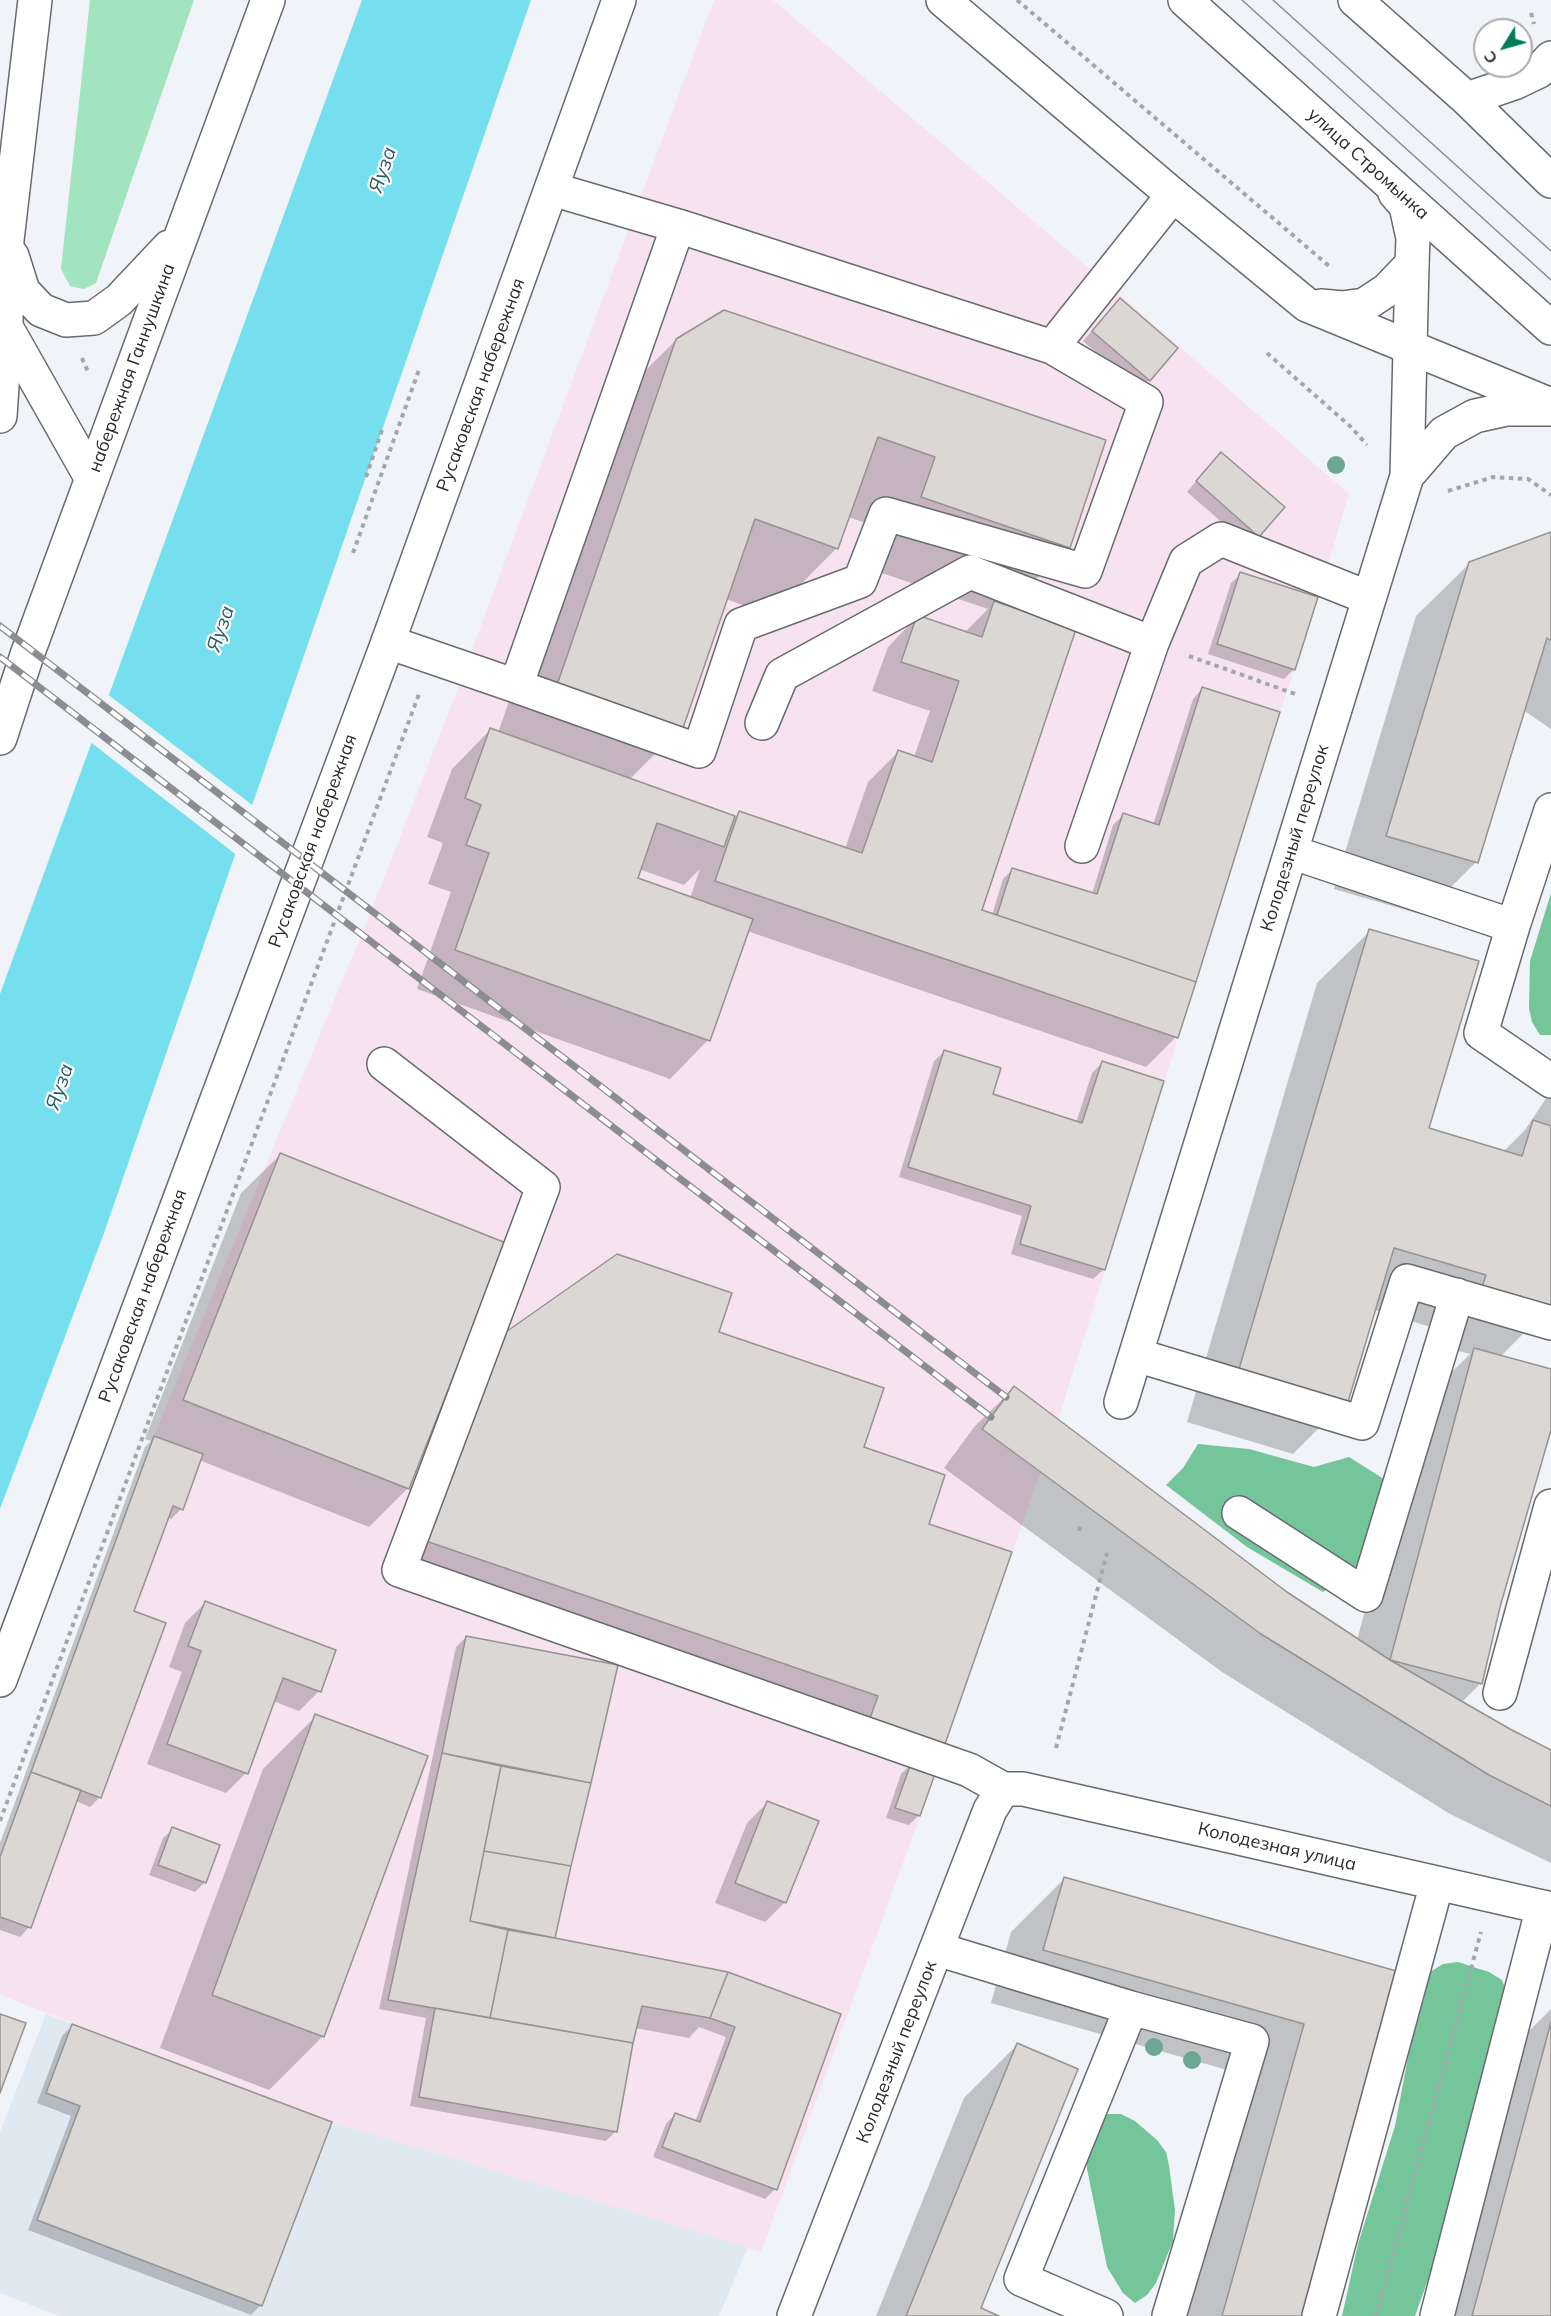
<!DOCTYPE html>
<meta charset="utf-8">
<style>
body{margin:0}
#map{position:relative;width:1551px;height:2316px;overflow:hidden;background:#f0f3f7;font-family:Mulish,sans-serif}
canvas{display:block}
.north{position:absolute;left:1473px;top:18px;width:60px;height:60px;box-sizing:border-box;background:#fff;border:2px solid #a9aaab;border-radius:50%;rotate:233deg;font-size:16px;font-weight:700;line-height:24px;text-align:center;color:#292b2c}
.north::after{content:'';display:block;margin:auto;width:21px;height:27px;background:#017c5a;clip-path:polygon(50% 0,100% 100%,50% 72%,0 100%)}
</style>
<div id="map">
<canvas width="1551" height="2316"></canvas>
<div class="north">С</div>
</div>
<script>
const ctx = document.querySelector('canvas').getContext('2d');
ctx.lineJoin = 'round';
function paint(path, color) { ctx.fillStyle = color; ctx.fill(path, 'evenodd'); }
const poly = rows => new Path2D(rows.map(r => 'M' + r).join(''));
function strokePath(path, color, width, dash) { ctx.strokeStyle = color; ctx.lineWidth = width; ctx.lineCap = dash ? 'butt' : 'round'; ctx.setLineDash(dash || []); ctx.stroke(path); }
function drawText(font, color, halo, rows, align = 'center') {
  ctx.font = font + ' Mulish,sans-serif'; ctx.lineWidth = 4.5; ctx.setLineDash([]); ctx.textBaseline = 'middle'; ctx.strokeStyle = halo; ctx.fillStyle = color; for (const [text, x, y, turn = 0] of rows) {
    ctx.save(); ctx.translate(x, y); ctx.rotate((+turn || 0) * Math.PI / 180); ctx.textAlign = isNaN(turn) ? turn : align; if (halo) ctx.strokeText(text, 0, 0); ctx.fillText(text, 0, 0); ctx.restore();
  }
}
paint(poly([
 [714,0,773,0,1104,281,1349,494,1318,597,1280,712,1058,1420,1014,1386,982,1428,1041,1470,920,1816,761,2252,332,2122,0,1995,0,1857,154,1436,376,899,453,701]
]), '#f7e2f0');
paint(poly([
 [46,2014,332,2122,748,2247,719,2316,59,2316,0,2293,0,2132]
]), '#e0e9f2');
paint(poly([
 [90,0,194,0,96,283,84,289,70,286,61,269]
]), '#a2e4bf');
paint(poly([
 [1551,893,1551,1035,1540,1035,1532,1022,1529,1008,1530,961],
 [1198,1444,1249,1449,1314,1467,1349,1457,1387,1481,1360,1563,1323,1592,1247,1547,1166,1485,1183,1468],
 [1458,1962,1489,1972,1502,1980,1508,1995,1443,2238,1415,2316,1342,2316,1358,2244,1395,2126,1409,2052,1425,1995,1430,1972,1443,1964],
 [1106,2114,1121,2114,1135,2121,1157,2140,1166,2152,1169,2166,1175,2210,1173,2241,1156,2283,1147,2295,1135,2303,1123,2293,1107,2267,1087,2169,1087,2154,1096,2125]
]), '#75c59b');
paint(poly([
 [362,0,531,0,104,1233,0,1509,0,994]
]), '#75dfef');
paint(poly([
 [106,693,255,807,238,856,89,741]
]), '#f0f3f7');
paint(poly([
 [1110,310,1149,380,1139,389,1083,341],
 [724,311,1068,547,1008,607,980,911,992,915,1003,879,1013,869,1092,894,1113,825,1123,815,1153,825,1193,699,1202,689,1278,713,1176,1037,1146,1067,747,931,708,1040,670,1079,417,989,451,892,428,884,443,843,427,837,452,769,490,730,498,733,609,407,676,340],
 [848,517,869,524,855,564,988,609,964,633,917,617,888,647,872,691,930,711,914,757,898,752,868,782,845,849,739,813,734,818,629,780,682,727,726,599,770,615,837,548],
 [639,869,684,885,700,869,690,898,636,878],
 [1211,464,1258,536,1248,545,1187,492],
 [1551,533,1551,729,1523,710,1476,862,1423,915,1334,889,1416,616,1470,563],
 [1241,574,1294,669,1284,679,1208,654,1231,583],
 [1370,931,1427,1129,1503,1152,1525,1130,1551,1091,1551,1300,1548,1309,1500,1357,1551,1371,1551,1421,1499,1607,1480,1684,1461,1703,1551,1752,1551,1863,1450,1814,1222,1672,944,1468,975,1426,1014,1388,1287,1593,1357,1640,1421,1403,1470,1354,1429,1343,1434,1328,1374,1310,1346,1401,1293,1454,1187,1422,1317,983],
 [944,1052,991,1095,1076,1123,1092,1073,1102,1063,1162,1082,1103,1270,1093,1279,1011,1254,1022,1216,899,1177,934,1061],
 [280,1155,408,1488,369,1527,199,1460,181,1509,171,1519,167,1517,132,1612,100,1797,90,1807,76,1801,29,1927,20,1937,0,1930,0,1843,145,1447,151,1441,145,1439,241,1193],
 [717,1333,862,1448,927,1525,919,1815,909,1825,886,1818,901,1774,912,1763,407,1561,483,1356],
 [205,1603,319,1691,299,1711,273,1701,246,1773,226,1793,147,1764,182,1672,169,1667,185,1623],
 [466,1637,589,1782,553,1939,726,1973,775,2189,765,2199,653,2157,666,2124,675,2114,695,2122,726,2037,699,2027,689,2038,635,2028,616,2131,606,2141,410,2106,426,2018,379,2009,456,1647],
 [316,1716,426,1757,322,2037,269,2090,160,2048,263,1769],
 [767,1803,785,1902,765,1922,715,1903,747,1823],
 [173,1829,205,1882,195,1892,149,1875,163,1838],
 [1064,1879,1399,1973,1302,2316,1185,2316,1252,2077,991,2003,1011,1932],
 [1551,2009,1551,2316,1435,2316,1504,2056],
 [72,2026,261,2305,251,2315,28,2230,71,2116,37,2103,62,2036],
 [1017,2045,979,2309,995,2316,876,2316,964,2098]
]), '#0003');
const building = poly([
 [1120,298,1178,348,1150,381,1092,331,1120,298],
 [724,310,1106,440,1070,548,921,497,935,457,878,437,838,549,755,519,683,728,557,685,676,339,724,310],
 [1221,452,1285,507,1259,537,1196,481,1221,452],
 [1551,532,1551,641,1547,638,1478,863,1386,836,1469,562,1551,532],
 [1240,572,1318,597,1295,670,1217,644,1240,572],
 [994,601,1076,629,982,910,1196,982,1178,1038,715,881,739,811,862,853,898,750,932,762,959,681,901,662,917,615,982,637,994,601],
 [1202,687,1280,712,1196,982,997,915,1012,868,1097,894,1123,813,1159,825,1202,687],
 [490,728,735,816,724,847,657,823,638,878,753,919,710,1041,455,950,489,853,466,845,481,805,465,798,490,728],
 [1369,929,1479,961,1429,1128,1522,1156,1533,1120,1551,1126,1551,1306,1481,1290,1486,1275,1394,1248,1348,1402,1239,1369,1369,929],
 [944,1050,1001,1068,993,1094,1082,1123,1102,1061,1164,1081,1105,1270,1020,1244,1031,1206,908,1167,944,1050],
 [280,1153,506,1243,409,1489,183,1400,280,1153],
 [617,1254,732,1293,719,1332,884,1388,864,1447,945,1475,929,1524,1012,1552,944,1747,869,1721,878,1696,426,1541,503,1334,617,1254],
 [1474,1348,1551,1369,1551,1430,1500,1607,1482,1684,1390,1660,1474,1348],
 [1014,1386,1287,1592,1390,1660,1510,1729,1551,1750,1551,1806,1489,1775,1261,1634,982,1429,1014,1386],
 [154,1436,203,1454,183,1510,173,1506,134,1611,166,1623,101,1798,31,1772,154,1436],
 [205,1601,336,1650,321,1692,283,1678,248,1774,167,1744,201,1651,188,1646,205,1601],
 [466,1636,618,1665,591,1783,442,1753,466,1636],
 [315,1714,428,1756,324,2037,212,1995,315,1714],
 [442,1753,501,1766,470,1921,508,1930,490,2018,388,2000,442,1753],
 [911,1763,936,1771,920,1816,895,1808,911,1763],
 [501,1766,591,1783,571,1866,484,1851,501,1766],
 [31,1772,81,1790,31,1928,0,1917,0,1857,31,1772],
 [767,1801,819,1821,786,1903,735,1883,767,1801],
 [172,1827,220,1845,206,1883,158,1865,172,1827],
 [484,1851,571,1866,555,1938,470,1921,484,1851],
 [1064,1877,1400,1972,1304,2316,1222,2316,1304,2024,1043,1950,1064,1877],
 [508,1930,555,1938,728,1972,710,2018,642,2006,633,2043,490,2018,508,1930],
 [728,1972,841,2014,777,2190,662,2147,675,2113,700,2122,735,2027,710,2018,728,1972],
 [435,2008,633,2043,617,2132,419,2097,435,2008],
 [0,2014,26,2023,0,2093,0,2014],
 [1551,2022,1551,2316,1472,2316,1551,2022],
 [72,2024,332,2122,262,2306,37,2220,80,2106,46,2093,72,2024],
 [1017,2043,1078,2069,981,2308,999,2316,906,2316,1017,2043]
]);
paint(building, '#dbd7d4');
strokePath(building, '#969290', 1.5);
const minor = poly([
 [552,189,678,226],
 [678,226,1052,347,1146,402,1085,571,886,514,860,581,741,625,699,751,516,686,678,226],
 [1052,347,1173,195],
 [0,416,6,327],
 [1407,476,1444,433,1475,416,1507,409,1551,409],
 [388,642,516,686],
 [762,723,782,675,970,572,1152,643,1186,561,1221,539,1369,598],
 [1082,846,1152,643],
 [1291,852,1513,926,1481,1033,1551,1081],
 [1513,926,1551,810],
 [384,1064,543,1187,399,1570,969,1770,1003,1789],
 [1136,1355,1362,1423,1407,1281,1551,1323],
 [1121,1402,1407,476,1412,264],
 [1239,1513,1366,1595,1457,1295],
 [1500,1693,1551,1506],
 [1003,1789,1023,1789,1551,1909],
 [937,1949,1131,2008,1252,2041,1169,2316],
 [794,2316,990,1810,1003,1789],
 [1106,2316,1021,2279,1131,2008],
 [1319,2316,1437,1883],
 [1437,2316,1543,1907]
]);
const major = poly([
 [35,0,7,240,6,327,92,479],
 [943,0,1173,195,1307,305,1551,405],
 [1185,0,1551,328],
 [1355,0,1467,99,1551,181],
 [1467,99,1514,83,1539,71,1551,58],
 [12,256,23,291,41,310,66,320,94,318,119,300,169,247],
 [1321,306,1342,308,1364,305,1387,290,1412,264,1413,238,1406,206,1395,193],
 [0,738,27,655,268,0],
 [0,1680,388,642,619,0]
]);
strokePath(minor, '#686b6e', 36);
strokePath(major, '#686b6e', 36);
strokePath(poly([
 [1017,0,1329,266],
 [1531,13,1534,24],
 [1267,353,1351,427,1367,445],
 [82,358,89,374],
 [366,477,382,430],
 [1448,491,1493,477,1528,479,1551,495],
 [353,553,420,367],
 [1189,656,1298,695],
 [1079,1531,1081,1523],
 [1056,1748,1107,1553],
 [0,1821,419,694],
 [1376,2316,1481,1932]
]), '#a4a7aa', 4, [4.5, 4.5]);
strokePath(minor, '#fff', 33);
strokePath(major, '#fff', 33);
strokePath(poly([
 [1242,0,1551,280],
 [1273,0,1551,251]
]), '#8b8d90', 1.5);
const rail = poly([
 [0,626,1006,1397],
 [0,657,991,1417]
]);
strokePath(rail, '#8b8d90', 7);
strokePath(rail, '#fff', 4.5, [14]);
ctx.fillStyle = '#6ca794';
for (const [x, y] of [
 [1336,465],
 [1154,2047],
 [1192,2060]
]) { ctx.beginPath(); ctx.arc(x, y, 9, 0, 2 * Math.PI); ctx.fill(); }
drawText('18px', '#292b2c', '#fff', [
 ["улица Стромынка",1368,164,42],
 ["набережная Ганнушкина",132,368,-70],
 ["Русаковская набережная",481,385,-70],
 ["Колодезный переулок",1295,838,-73],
 ["Русаковская набережная",313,841,-70],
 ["Русаковская набережная",143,1296,-70],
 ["Колодезная улица",1277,1847,13],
 ["Колодезный переулок",897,2052,-69]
]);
drawText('italic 20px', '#2b5a61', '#fff', [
 ["Яуза",383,170,-71],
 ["Яуза",221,629,-71],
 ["Яуза",60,1087,-71]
]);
</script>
